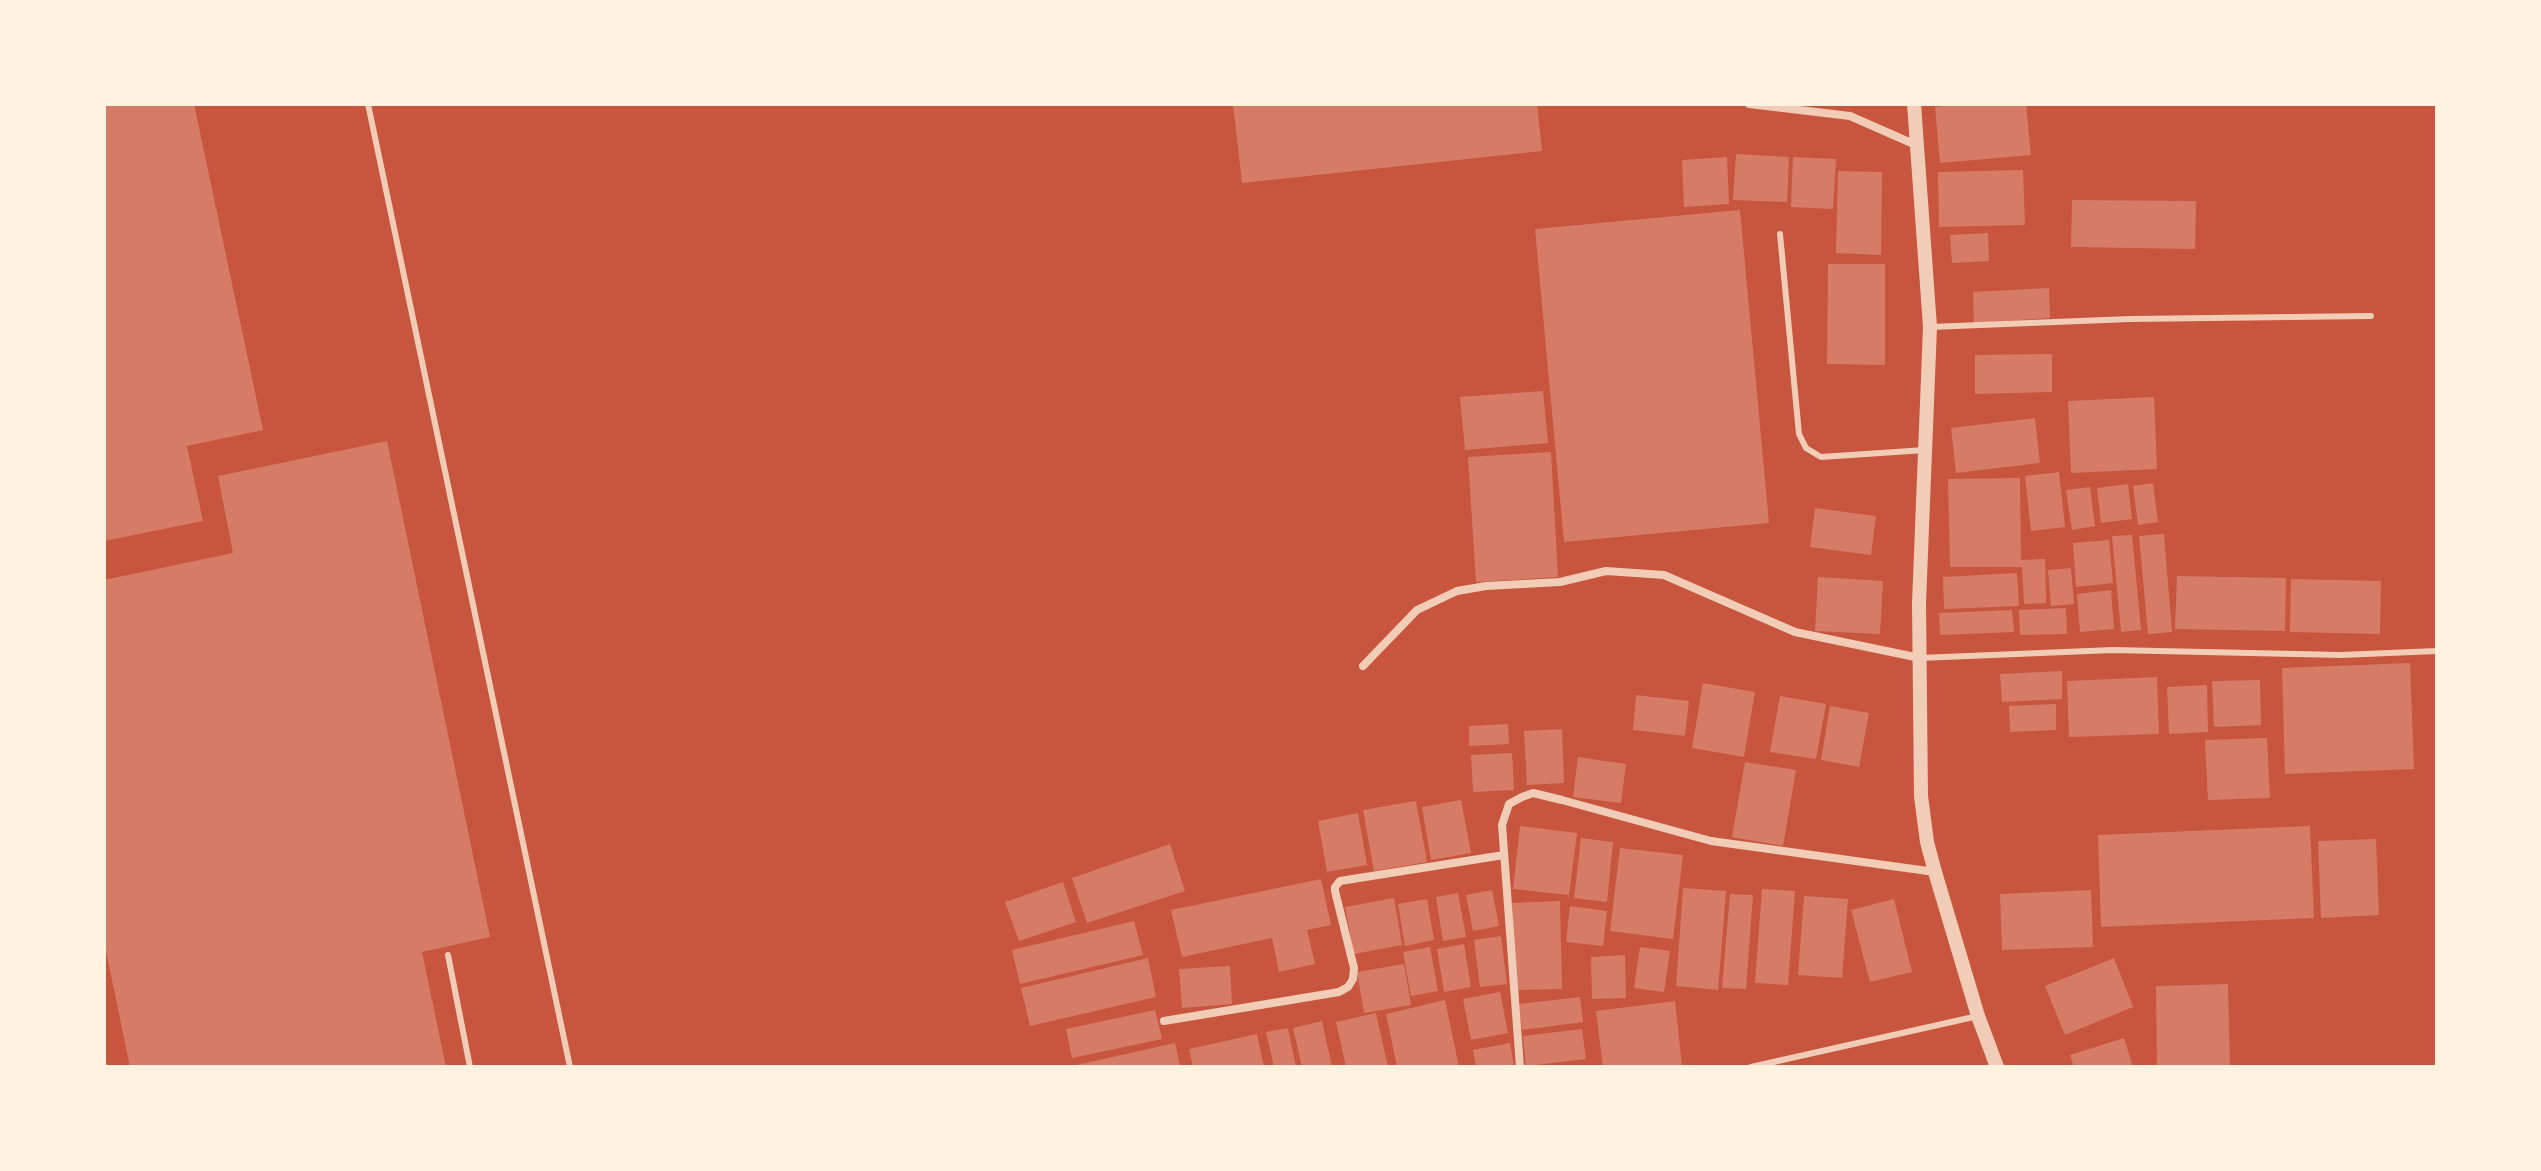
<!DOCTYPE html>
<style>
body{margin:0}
#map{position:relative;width:2541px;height:1171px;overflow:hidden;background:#c8553d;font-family:Roboto,sans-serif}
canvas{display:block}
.frame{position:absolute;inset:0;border:106px solid #fff3e0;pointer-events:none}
</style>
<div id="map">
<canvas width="2541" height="1171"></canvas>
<div class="frame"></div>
</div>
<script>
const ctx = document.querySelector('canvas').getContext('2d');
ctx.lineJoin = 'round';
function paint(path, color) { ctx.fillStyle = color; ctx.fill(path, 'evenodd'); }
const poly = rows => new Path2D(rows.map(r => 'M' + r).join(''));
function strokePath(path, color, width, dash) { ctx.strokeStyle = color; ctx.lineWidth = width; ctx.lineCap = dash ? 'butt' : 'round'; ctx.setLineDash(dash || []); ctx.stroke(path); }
paint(poly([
 [104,104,194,104,263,430,187,446,203,521,104,541],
 [1233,104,1537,104,1542,151,1242,183],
 [1962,104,2026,104,2031,155,1940,163,1935,107],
 [1736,154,1789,157,1787,202,1733,200],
 [1727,157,1729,204,1684,207,1682,160],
 [1793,157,1836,159,1833,209,1791,207],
 [2023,170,2025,225,1939,227,1938,172],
 [1838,171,1882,172,1881,255,1836,253],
 [2072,200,2196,201,2195,249,2071,247],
 [1740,210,1769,523,1564,542,1535,229],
 [1988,233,1989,261,1952,263,1950,235],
 [1828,264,1885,264,1885,365,1827,364],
 [2049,288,2050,318,1974,323,1973,292],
 [2052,354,2052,392,1975,394,1975,355],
 [1543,391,1548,443,1465,450,1460,397],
 [2154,397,2157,469,2071,473,2068,401],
 [2035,418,2040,463,1956,473,1951,428],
 [387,441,490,937,422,952,446,1067,130,1067,104,941,104,580,233,553,218,476],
 [1551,452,1558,577,1476,582,1468,457],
 [2059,472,2065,527,2031,531,2025,476],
 [2020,478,2021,560,2045,559,2046,603,2024,604,2022,567,1950,567,1948,479],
 [2153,483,2158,522,2138,525,2133,486],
 [2128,484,2132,519,2101,523,2097,488],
 [2090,487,2095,526,2072,530,2066,490],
 [1815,508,1876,516,1871,555,1810,547],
 [2164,534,2172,632,2148,634,2139,536],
 [2132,535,2141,630,2121,632,2112,536],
 [2109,540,2113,583,2076,587,2073,543],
 [2071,568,2074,604,2051,606,2048,570],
 [2017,573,2019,606,1944,609,1943,577],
 [2177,576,2286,578,2285,631,2175,629],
 [1818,577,1883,581,1880,634,1815,631],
 [2291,579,2381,581,2380,634,2290,632],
 [2111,590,2114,629,2080,632,2077,594],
 [2066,608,2067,634,2020,635,2019,610],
 [2012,610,2014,632,1940,635,1939,613],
 [2410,663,2414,769,2285,774,2282,668],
 [2062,671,2062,699,2002,702,2000,674],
 [2157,677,2159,734,2069,737,2067,681],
 [2260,680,2261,725,2214,727,2212,681],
 [1703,683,1755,692,1744,757,1692,748],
 [2207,685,2208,732,2169,734,2167,687],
 [1636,695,1689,701,1685,736,1633,730],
 [1780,696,1826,704,1816,759,1770,752],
 [2056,704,2056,730,2010,732,2009,706],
 [1830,706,1869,713,1859,767,1821,760],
 [1508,724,1509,744,1469,746,1469,726],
 [1562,729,1564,783,1527,785,1524,731],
 [2267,738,2270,798,2208,800,2205,740],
 [1512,753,1514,790,1473,792,1471,755],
 [1578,757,1626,764,1621,803,1573,797],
 [1745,762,1796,770,1783,846,1732,837],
 [1461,800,1471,853,1431,860,1422,807],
 [1416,801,1427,862,1374,871,1363,810],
 [1358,813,1367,865,1327,872,1318,821],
 [1520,826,1577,833,1569,895,1513,889],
 [2310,826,2314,918,2101,927,2098,835],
 [1581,838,1613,842,1607,902,1574,898],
 [2376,839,2379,915,2321,918,2318,841],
 [1170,844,1185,891,1087,923,1072,878],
 [1620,848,1683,855,1673,939,1610,931],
 [1321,879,1331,925,1307,930,1315,964,1279,972,1272,938,1182,957,1171,910],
 [1063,882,1076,922,1019,941,1005,902],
 [1683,888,1726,891,1718,990,1676,986],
 [1762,889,1795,891,1788,985,1755,983],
 [1492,890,1499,926,1473,931,1466,895],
 [2091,890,2093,947,2002,950,2000,894],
 [1458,893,1466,937,1443,941,1436,897],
 [1730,894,1753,895,1746,989,1722,988],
 [1804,896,1848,899,1842,978,1798,975],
 [1394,898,1402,945,1354,954,1345,907],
 [1427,899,1434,940,1405,946,1398,904],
 [1894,899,1912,972,1870,982,1851,910],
 [1560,901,1562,989,1515,990,1512,903],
 [1570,906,1607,911,1603,946,1566,942],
 [1134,921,1143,955,1020,984,1012,950],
 [1501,936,1507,984,1480,987,1474,940],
 [1464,944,1471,987,1444,992,1437,949],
 [1430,947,1438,991,1411,996,1403,952],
 [1640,947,1670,951,1664,992,1634,988],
 [1625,955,1626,998,1592,999,1591,957],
 [1148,958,1156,997,1030,1026,1021,988],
 [2114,958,2133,1007,2065,1035,2045,986],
 [1404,964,1411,1005,1364,1013,1357,972],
 [1230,966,1232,1004,1182,1008,1179,969],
 [2228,984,2230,1067,2157,1067,2156,986],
 [1500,992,1508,1033,1471,1040,1463,999],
 [1580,997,1583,1022,1522,1030,1519,1004],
 [1445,1000,1459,1067,1397,1067,1386,1014],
 [1675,1001,1682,1066,1603,1067,1596,1011],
 [1155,1010,1162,1039,1072,1058,1066,1029],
 [1376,1013,1388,1067,1346,1067,1336,1022],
 [1322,1021,1332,1067,1302,1067,1293,1028],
 [1288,1028,1296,1067,1274,1067,1266,1032],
 [1582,1029,1586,1059,1526,1066,1523,1036],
 [1257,1034,1264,1067,1193,1067,1189,1049],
 [2124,1038,2133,1067,2074,1067,2070,1055],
 [1175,1043,1180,1067,1072,1067,1072,1066],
 [1510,1043,1514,1066,1476,1067,1473,1050]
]), '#d67c66');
strokePath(poly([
 [368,104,570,1067],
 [1780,234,1799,434,1806,448,1821,457,1925,450],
 [1930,327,2130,319,2371,316],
 [1920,658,2113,650,2341,655,2437,651],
 [448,955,470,1067],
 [104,1066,104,1067],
 [1751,1067,1978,1016]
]), '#f1ccb7', 6);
strokePath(poly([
 [1749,104,1850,116,1916,145],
 [1363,666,1417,610,1457,591,1486,586,1560,582,1606,571,1664,575,1795,632,1920,658],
 [1164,1021,1339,992,1348,987,1353,979,1354,968,1335,891,1335,887,1340,881,1504,855],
 [1520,1067,1502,825,1509,804,1522,797,1533,793,1562,800,1711,841,1935,872]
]), '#f1ccb7', 8);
strokePath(poly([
 [1914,104,1930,327,1919,603,1921,796,1927,842,1935,872,1978,1016,1997,1067]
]), '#f1ccb7', 14);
</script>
